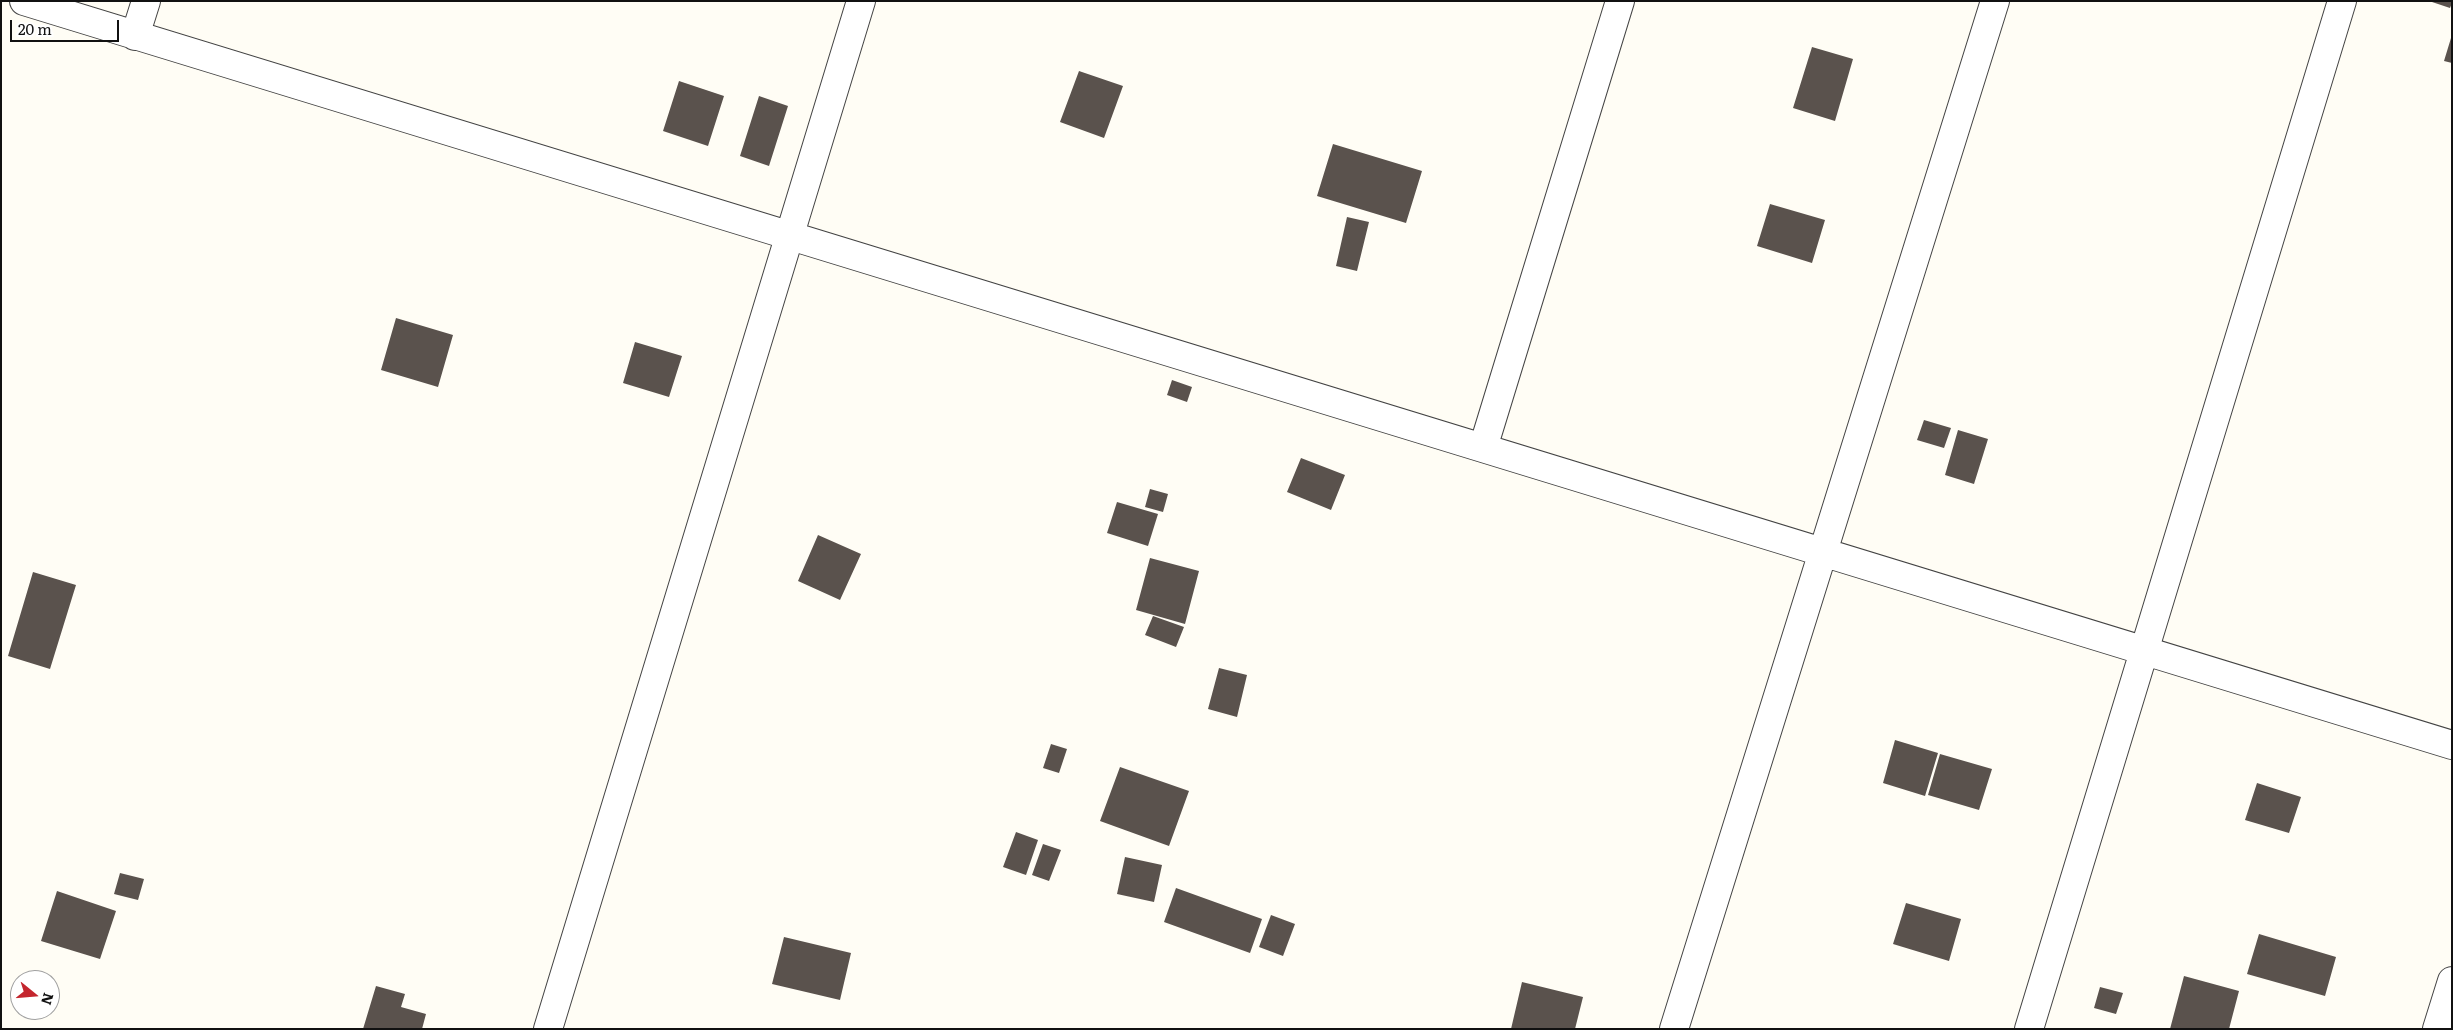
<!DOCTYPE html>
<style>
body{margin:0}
#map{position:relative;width:2453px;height:1030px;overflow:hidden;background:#fffdf5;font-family:Literata,serif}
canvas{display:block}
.frame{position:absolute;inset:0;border:2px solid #111;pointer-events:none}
.north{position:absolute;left:10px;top:970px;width:50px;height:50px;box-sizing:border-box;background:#fff;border:1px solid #a0a0a0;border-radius:50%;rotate:107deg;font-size:14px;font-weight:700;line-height:20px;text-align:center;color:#111}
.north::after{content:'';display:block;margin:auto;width:18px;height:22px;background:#c4262e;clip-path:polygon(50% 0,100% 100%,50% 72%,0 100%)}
.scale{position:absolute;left:10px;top:20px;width:109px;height:22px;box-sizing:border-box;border:2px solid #111;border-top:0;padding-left:6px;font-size:15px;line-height:18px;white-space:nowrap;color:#111;-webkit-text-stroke:4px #fff;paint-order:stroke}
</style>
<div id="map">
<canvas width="2453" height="1030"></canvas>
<div class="frame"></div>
<div class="north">N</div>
<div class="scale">20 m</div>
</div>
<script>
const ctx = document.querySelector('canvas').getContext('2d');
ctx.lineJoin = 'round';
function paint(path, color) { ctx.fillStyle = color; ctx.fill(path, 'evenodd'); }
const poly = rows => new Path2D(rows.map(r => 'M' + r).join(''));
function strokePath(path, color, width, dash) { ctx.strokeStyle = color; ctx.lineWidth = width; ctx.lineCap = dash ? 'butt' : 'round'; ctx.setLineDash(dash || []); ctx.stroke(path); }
paint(poly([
 [2429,1,2452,1,2452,3,2450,8],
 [2451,38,2452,38,2452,63,2444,61],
 [1812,47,1853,59,1835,121,1793,108],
 [1079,71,1123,86,1104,138,1060,122],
 [679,81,724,96,708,146,663,131],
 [759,96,788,106,769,166,740,156],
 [1333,144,1422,171,1406,223,1317,196],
 [1770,204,1825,220,1812,263,1757,246],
 [1347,217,1369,222,1357,271,1336,266],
 [396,318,453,335,438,387,381,370],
 [635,342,682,356,669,397,623,383],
 [1172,380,1192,387,1187,402,1167,395],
 [1924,420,1951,428,1944,448,1917,440],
 [1958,430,1988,439,1974,484,1945,475],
 [1301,458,1345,475,1331,510,1287,492],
 [1150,489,1168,494,1163,512,1145,507],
 [1117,502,1158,514,1148,546,1107,533],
 [818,535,861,554,840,600,798,581],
 [1150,558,1199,571,1185,624,1136,610],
 [33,572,76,585,50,669,8,656],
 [1153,616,1184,627,1176,647,1145,635],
 [1219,668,1247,675,1237,717,1208,709],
 [1895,740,1938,753,1925,796,1883,783],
 [1051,744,1067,749,1059,773,1043,768],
 [1940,754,1992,769,1979,810,1928,795],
 [1120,767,1189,791,1169,846,1100,821],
 [2257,783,2301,797,2289,833,2245,820],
 [1016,832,1038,840,1026,875,1003,867],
 [1043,844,1061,850,1049,881,1032,875],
 [1125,857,1162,865,1154,902,1117,894],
 [120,873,144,879,138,900,114,894],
 [1176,888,1262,919,1250,953,1164,922],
 [57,891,116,911,100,959,41,941],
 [1906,903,1961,919,1949,961,1893,944],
 [1271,915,1295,924,1283,956,1259,947],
 [2259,934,2336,957,2325,996,2247,974],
 [784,937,851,953,840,1000,772,984],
 [2184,976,2239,991,2229,1029,2170,1029],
 [1522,982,1583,997,1575,1029,1511,1029],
 [376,986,405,994,401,1007,426,1014,422,1029,363,1029],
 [2100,987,2123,993,2116,1014,2094,1008]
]), '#5a524d');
const street = poly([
 [24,1,2452,745],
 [135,36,146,1],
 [1483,448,1620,1],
 [548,1029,861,1],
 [1674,1029,1995,1],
 [2029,1029,2342,1],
 [2437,1029,2452,981]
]);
strokePath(street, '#444', 30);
strokePath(street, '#fff', 28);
</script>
